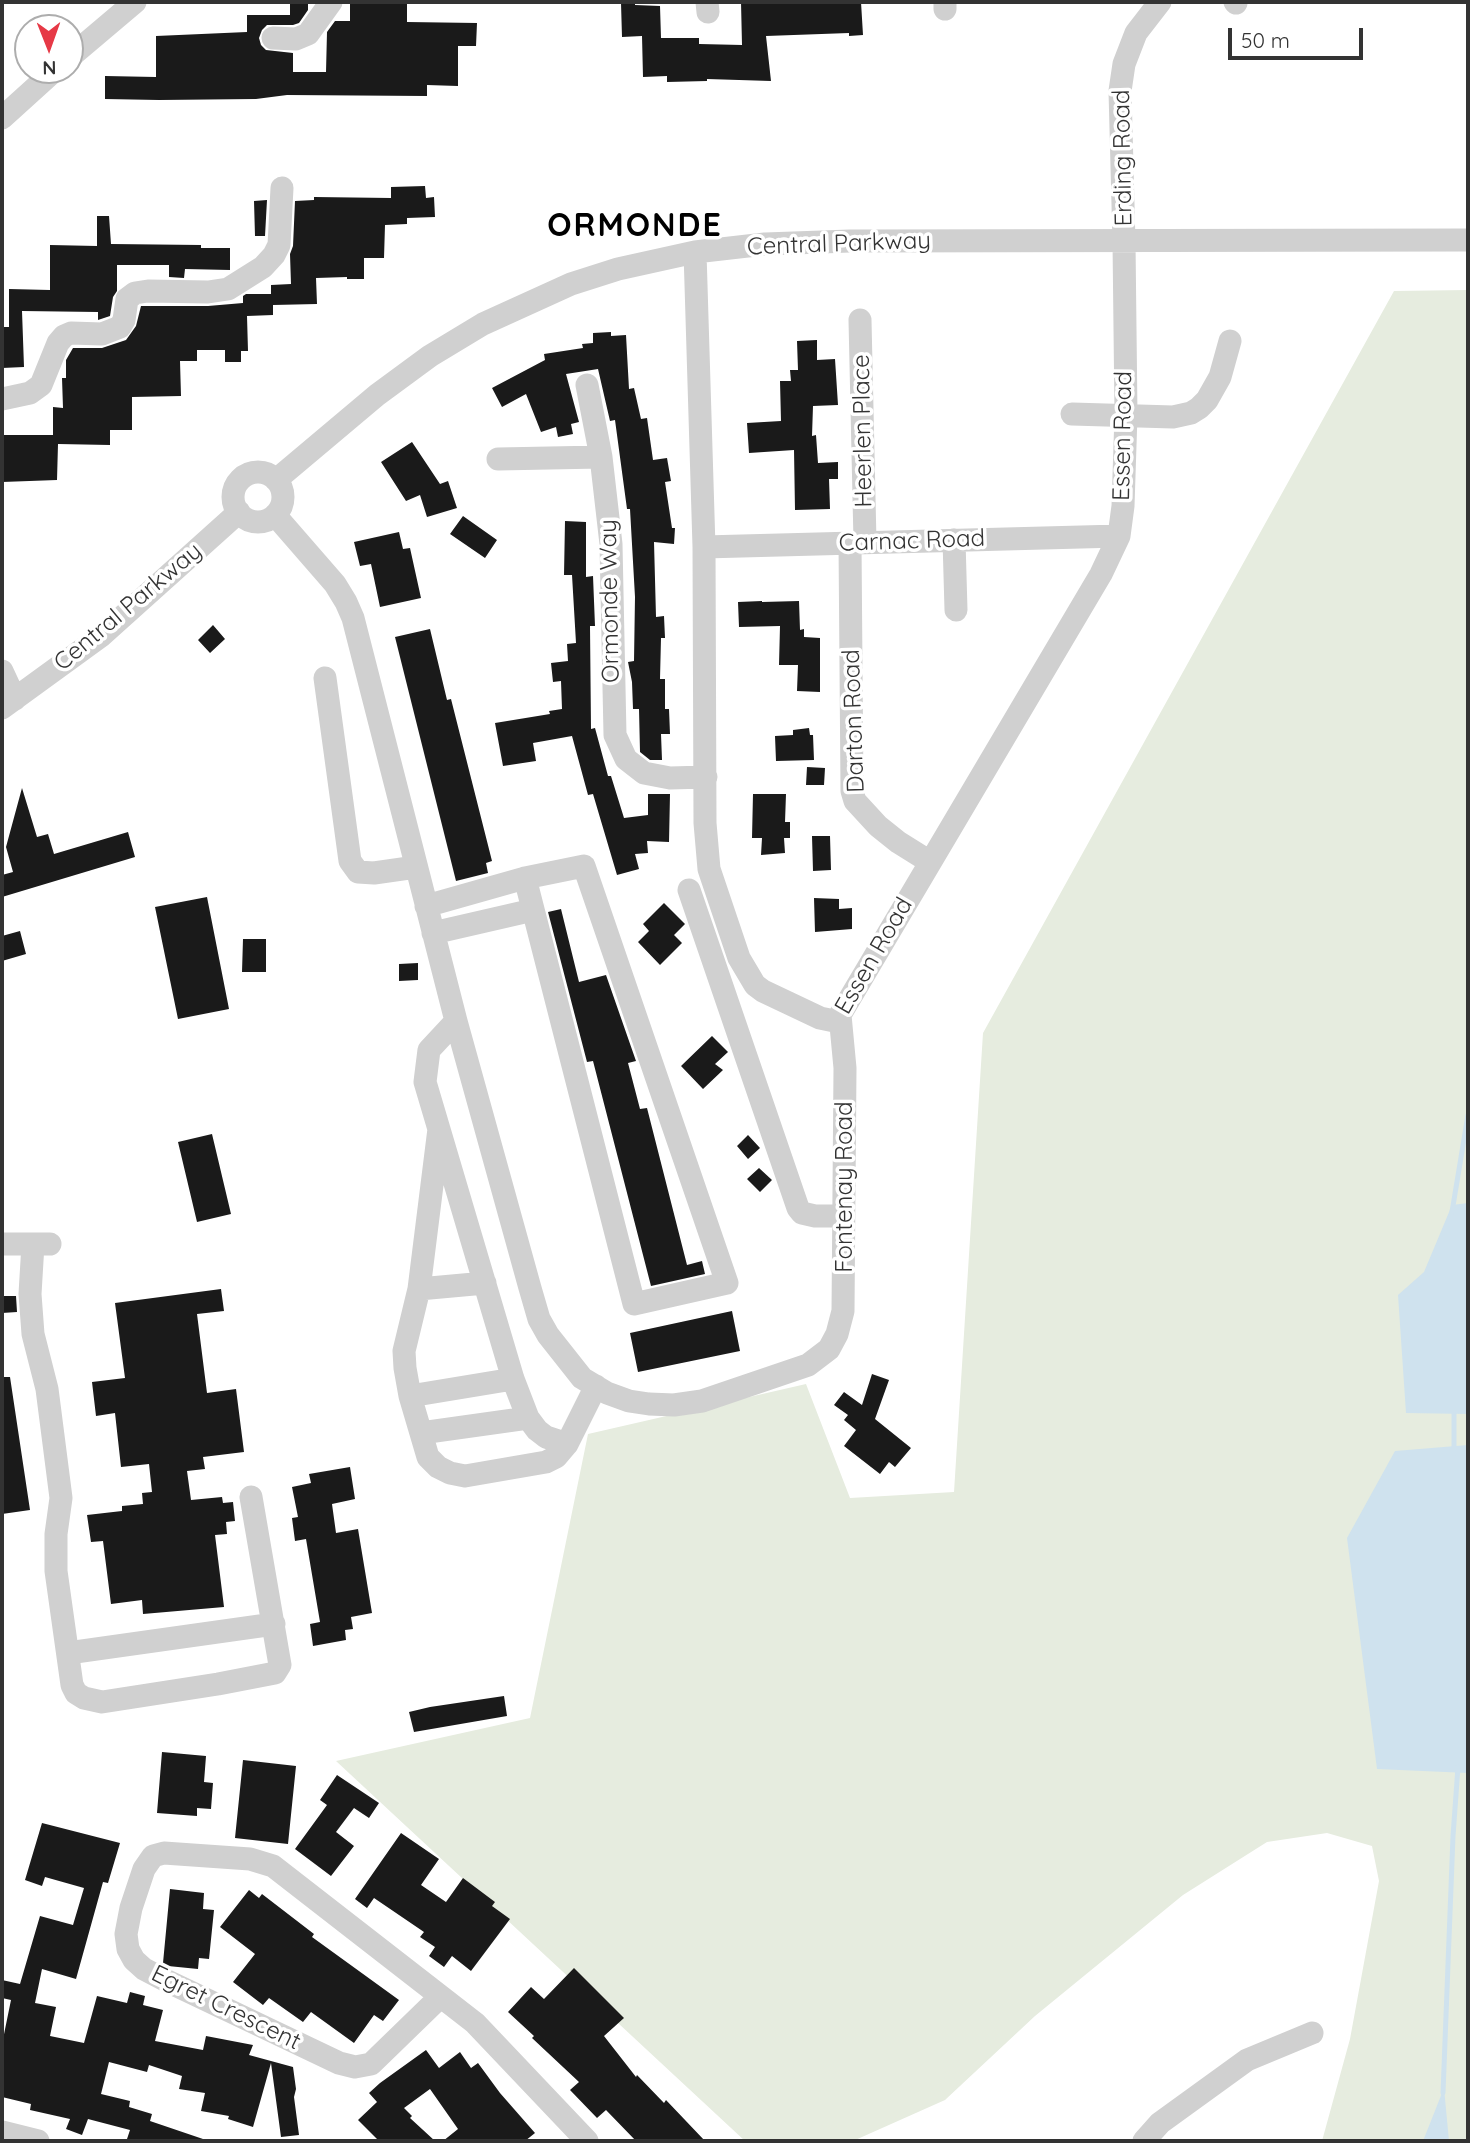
<!DOCTYPE html>
<style>
body{margin:0}
#map{position:relative;width:1470px;height:2143px;overflow:hidden;background:#fff;font-family:Quicksand,sans-serif}
canvas{display:block}
.frame{position:absolute;inset:0;border:4px solid #333;pointer-events:none}
.north{position:absolute;left:14px;top:14px;width:70px;height:70px;box-sizing:border-box;background:#fff;border:2px solid #adadad;border-radius:50%;rotate:179deg;font-size:19px;font-weight:700;line-height:28px;text-align:center;color:#333}
.north::after{content:'';display:block;margin:auto;width:24px;height:32px;background:#e63946;clip-path:polygon(50% 0,100% 100%,50% 72%,0 100%)}
.scale{position:absolute;left:1228px;top:28px;width:135px;height:32px;box-sizing:border-box;border:4px solid #333;border-top:0;padding-left:9px;font-size:21px;line-height:24px;white-space:nowrap;color:#333;-webkit-text-stroke:5px #fff;paint-order:stroke}
</style>
<div id="map">
<canvas width="1470" height="2143"></canvas>
<div class="frame"></div>
<div class="north">N</div>
<div class="scale">50 m</div>
</div>
<script>
const ctx = document.querySelector('canvas').getContext('2d');
ctx.lineJoin = 'round';
function paint(path, color) { ctx.fillStyle = color; ctx.fill(path, 'evenodd'); }
const poly = rows => new Path2D(rows.map(r => 'M' + r).join(''));
function strokePath(path, color, width, dash) { ctx.strokeStyle = color; ctx.lineWidth = width; ctx.lineCap = dash ? 'butt' : 'round'; ctx.setLineDash(dash || []); ctx.stroke(path); }
function drawText(font, color, halo, rows, align = 'center') {
  ctx.font = font + ' Quicksand,sans-serif'; ctx.lineWidth = 7; ctx.setLineDash([]); ctx.textBaseline = 'middle'; ctx.strokeStyle = halo; ctx.fillStyle = color; for (const [text, x, y, turn = 0] of rows) {
    ctx.save(); ctx.translate(x, y); ctx.rotate((+turn || 0) * Math.PI / 180); ctx.textAlign = isNaN(turn) ? turn : align; if (halo) ctx.strokeText(text, 0, 0); ctx.fillText(text, 0, 0); ctx.restore();
  }
}
paint(poly([
 [1468,290,1468,2141,1322,2141,1350,2039,1379,1881,1372,1846,1327,1833,1267,1842,1183,1895,1035,2016,945,2100,853,2141,745,2141,336,1761,530,1718,588,1434,806,1384,850,1498,954,1492,983,1033,1394,291]
]), '#e6ecdf');
paint(poly([
 [1468,1203,1468,1414,1406,1413,1398,1295,1424,1272,1452,1205],
 [1468,1445,1468,1773,1377,1769,1347,1538,1395,1451],
 [1444,2088,1449,2141,1423,2141]
]), '#cfe2ee');
strokePath(poly([
 [1452,1212,1468,1115],
 [1454,1407,1454,1453],
 [1443,2093,1453,1836,1458,1767]
]), '#cfe2ee', 5);
paint(poly([
 [290,2,308,2,308,10,299,23,293,25,267,25,262,30,259,38,261,45,266,50,293,53,293,72,326,72,327,32,335,21,350,21,350,4,407,4,407,22,477,23,476,46,458,46,458,86,427,85,427,96,287,95,256,99,159,100,105,99,105,76,156,77,156,36,247,32,247,15,290,15],
 [635,2,635,5,660,6,661,38,699,38,699,44,742,45,741,2,861,2,863,35,849,36,849,33,766,36,771,81,707,79,707,81,667,82,667,76,643,77,642,36,622,37,621,3],
 [425,186,426,198,434,197,435,217,407,218,407,224,385,225,384,258,364,258,364,279,347,279,347,277,316,278,317,304,273,305,273,315,247,316,248,351,241,351,241,362,225,362,225,350,197,350,197,361,180,361,181,396,132,397,132,430,110,430,110,445,58,444,57,480,2,482,2,435,53,435,53,407,63,408,62,378,66,378,66,360,73,348,102,348,126,340,136,326,141,306,208,306,243,303,243,296,246,294,271,294,271,285,291,284,290,254,293,246,295,201,314,200,314,197,391,198,391,187],
 [267,200,265,236,255,236,254,201],
 [97,216,109,216,111,244,201,245,201,248,230,248,230,270,185,269,184,278,169,277,169,265,117,265,117,291,113,297,110,316,98,320,98,312,22,311,24,367,2,368,2,327,9,327,9,289,50,290,50,245,97,246],
 [611,332,611,336,626,335,629,389,634,388,641,419,647,418,653,460,667,458,671,481,665,482,672,528,675,528,674,544,654,542,656,617,664,616,665,638,661,638,660,679,665,679,665,709,669,709,670,734,661,734,662,760,650,760,640,752,639,709,633,709,632,682,628,662,634,661,635,597,630,509,627,509,615,420,610,421,598,369,566,374,579,422,571,424,573,434,558,437,556,427,541,432,526,394,502,407,492,388,545,360,544,354,583,348,582,344,593,343,593,333],
 [817,340,817,360,835,359,838,405,813,406,812,436,816,435,818,463,838,462,838,479,829,479,830,509,795,510,794,450,749,453,747,423,781,421,780,381,791,381,790,370,798,370,797,341],
 [412,442,440,484,448,481,457,508,427,517,420,495,406,501,381,462],
 [463,516,497,540,485,558,450,534],
 [565,521,586,522,586,577,593,576,595,626,590,626,591,729,595,728,608,776,611,776,624,818,648,815,648,794,670,794,669,842,647,841,648,853,635,854,639,869,617,875,593,794,588,795,572,736,533,743,536,761,503,766,495,723,550,714,549,711,562,709,561,681,553,682,551,663,568,661,567,644,576,643,572,575,564,575],
 [399,532,403,549,410,548,421,598,380,607,371,564,360,566,354,542],
 [762,601,762,602,799,601,800,630,804,629,804,637,820,638,820,692,797,691,798,665,779,665,780,626,739,627,738,602],
 [213,625,225,639,210,653,198,640],
 [430,629,447,700,451,699,492,861,486,863,488,873,456,881,395,637],
 [809,728,810,735,813,735,814,760,776,761,775,736,793,735,793,730],
 [807,767,825,768,824,785,806,785],
 [22,788,37,837,48,834,54,854,128,832,135,857,2,897,2,875,13,872,6,847],
 [753,794,786,794,785,822,790,822,790,838,784,838,785,853,761,855,762,838,752,838],
 [812,836,830,836,831,870,813,871],
 [207,897,229,1009,178,1019,155,907],
 [814,898,839,899,839,909,852,908,852,929,815,932],
 [664,903,685,924,674,935,682,943,660,965,638,942,649,931,643,924],
 [561,909,579,982,606,975,636,1061,628,1063,640,1109,647,1108,687,1265,702,1261,705,1274,651,1286,593,1061,587,1062,548,912],
 [20,931,26,954,2,961,2,936],
 [243,939,266,939,266,972,242,972],
 [418,963,418,980,399,981,399,964],
 [712,1036,728,1052,715,1064,723,1070,703,1089,681,1066],
 [212,1134,231,1214,197,1222,178,1142],
 [748,1135,760,1148,748,1159,737,1146],
 [759,1168,772,1180,760,1192,747,1179],
 [221,1289,224,1311,197,1314,207,1393,236,1389,244,1452,203,1457,205,1469,187,1471,191,1500,222,1497,223,1503,233,1502,235,1521,226,1522,227,1534,215,1535,224,1607,143,1614,142,1600,111,1604,103,1541,91,1542,87,1515,122,1511,122,1506,143,1504,142,1493,152,1492,149,1464,121,1467,115,1413,96,1416,92,1382,125,1378,115,1303],
 [2,1296,16,1296,17,1312,2,1313],
 [732,1311,740,1351,638,1372,630,1333],
 [872,1374,889,1380,875,1419,911,1448,895,1467,889,1462,880,1474,844,1446,856,1430,844,1420,848,1415,834,1405,844,1392,862,1405],
 [2,1377,10,1377,30,1510,2,1514],
 [350,1467,355,1499,332,1504,336,1533,358,1529,372,1613,351,1617,353,1629,345,1630,346,1640,313,1646,310,1624,320,1622,306,1539,295,1541,292,1518,298,1517,292,1487,311,1483,309,1474],
 [504,1696,507,1716,414,1732,409,1712,430,1707],
 [162,1752,206,1756,204,1782,213,1783,211,1809,197,1808,197,1816,157,1813],
 [243,1760,296,1766,288,1844,235,1838],
 [337,1775,379,1803,369,1818,354,1808,336,1832,354,1846,331,1876,295,1849,327,1805,320,1800],
 [42,1823,120,1843,108,1883,103,1882,76,1979,42,1969,35,2003,56,2007,50,2036,84,2043,97,1996,127,2003,130,1992,145,1996,143,2005,163,2010,155,2041,203,2050,206,2036,253,2045,249,2055,293,2067,296,2089,294,2097,299,2135,281,2137,271,2063,253,2127,228,2119,229,2116,201,2111,205,2093,179,2089,182,2076,149,2065,147,2072,109,2062,101,2094,130,2101,129,2107,152,2114,150,2121,203,2139,203,2141,135,2141,127,2139,130,2130,88,2119,82,2135,66,2129,70,2119,30,2110,31,2104,2,2097,2,2044,11,2000,2,1998,2,1980,20,1984,40,1916,73,1925,84,1888,45,1877,42,1886,25,1880],
 [401,1833,439,1859,421,1885,446,1902,463,1878,495,1902,492,1906,510,1919,471,1971,452,1956,444,1967,429,1956,435,1947,420,1937,424,1932,374,1898,367,1908,355,1899],
 [170,1889,204,1893,203,1909,214,1910,209,1959,199,1958,198,1969,168,1966,163,1963],
 [249,1890,259,1898,262,1894,314,1934,312,1937,399,2000,383,2021,374,2015,354,2043,311,2012,303,2022,269,1998,263,2005,233,1982,255,1954,220,1927],
 [574,1968,624,2018,604,2036,636,2077,637,2075,664,2103,666,2100,705,2141,636,2141,606,2110,597,2118,570,2090,579,2082,532,2038,534,2036,508,2012,531,1987,544,1999],
 [426,2050,439,2068,460,2052,471,2068,478,2063,500,2093,535,2133,525,2141,443,2141,458,2129,430,2089,404,2108,412,2116,410,2118,435,2141,379,2141,358,2120,377,2102,369,2093,380,2083]
]), '#1a1a1a');
strokePath(poly([
 [707,2,708,12],
 [945,2,945,9],
 [1235,2,1236,3],
 [273,38,296,39,308,34,331,2],
 [70,57,135,2],
 [2,118,55,70],
 [695,252,704,547,705,823,709,869,739,958,755,985,763,991,820,1018,839,1022],
 [860,320,865,542],
 [587,385,601,457],
 [2,399,30,393,41,385,58,343,64,336,71,333,102,334,120,327,124,320,127,299,135,293,148,291,208,292,228,289,263,267,274,255,279,245,282,188],
 [1072,414,1173,417,1191,413,1199,408,1207,400,1220,377,1230,341],
 [498,459,601,457,611,544,615,735,626,759,644,773,670,778,706,777],
 '233 497a25 25 0 1 1 50 0a25 25 0 1 1-50 0Z',
 [276,480,377,395,430,356,483,324,571,284,618,269,695,252,765,244,850,241,1468,240],
 [275,515,335,584,346,602,353,618,456,1021,530,1288,539,1319,548,1335,582,1378,607,1393,629,1401,649,1404,674,1405,702,1401,808,1365,829,1349,837,1334,843,1311,845,1068,840,1015,1101,574,1119,536,1123,506,1126,415,1124,242,1120,91,1124,64,1136,33,1160,2],
 [954,540,956,610],
 [850,543,852,791,855,801,878,826,898,842,930,862],
 [704,547,1119,536],
 [2,671,15,699],
 [325,678,350,861,358,872,374,873,416,867],
 [2,708,101,636,239,512],
 [689,890,798,1208,802,1213,815,1216,844,1216],
 [426,906,525,878,584,866,727,1283,634,1304,525,878],
 [433,933,533,910],
 [456,1021,429,1050,425,1082,513,1379,528,1418,537,1430,546,1437,567,1444],
 [439,1129,419,1289,404,1351,405,1368,410,1396,428,1457,438,1467,450,1473,465,1476,546,1462,556,1457,567,1444,596,1386],
 [2,1244,50,1244],
 [33,1244,30,1294,33,1334,47,1389,61,1498,56,1534,56,1571,72,1685,76,1693,84,1698,102,1702,218,1684,275,1673,280,1665,251,1497],
 [419,1289,485,1283],
 [410,1396,513,1379],
 [421,1433,528,1418],
 [68,1653,274,1624],
 [440,1997,371,2064,355,2067,339,2063,167,1981,144,1969,134,1960,128,1949,126,1934,131,1908,144,1869,153,1856,164,1853,250,1859,273,1866,475,2023,587,2141],
 [2,2132,38,2141],
 [1144,2141,1160,2123,1247,2060,1312,2033]
]), '#d0d0d0', 23);
drawText('24px', '#333', '#fff', [
 ["Erding Road",1123,158,-91],
 ["Central Parkway",839,244,-2],
 ["Heerlen Place",863,431,-91],
 ["Essen Road",1123,436,-89],
 ["Carnac Road",912,541,-2],
 ["Ormonde Way",610,601,-91],
 ["Central Parkway",128,607,-40],
 ["Darton Road",854,721,-92],
 ["Essen Road",874,956,-60],
 ["Fontenay Road",845,1187,-90],
 ["Egret Crescent",226,2008,26]
]);
ctx.letterSpacing = '2px';
drawText('bold 32px', '#000', '#fff', [
 ["ORMONDE",635,226]
]);
ctx.letterSpacing = '0px';
</script>
